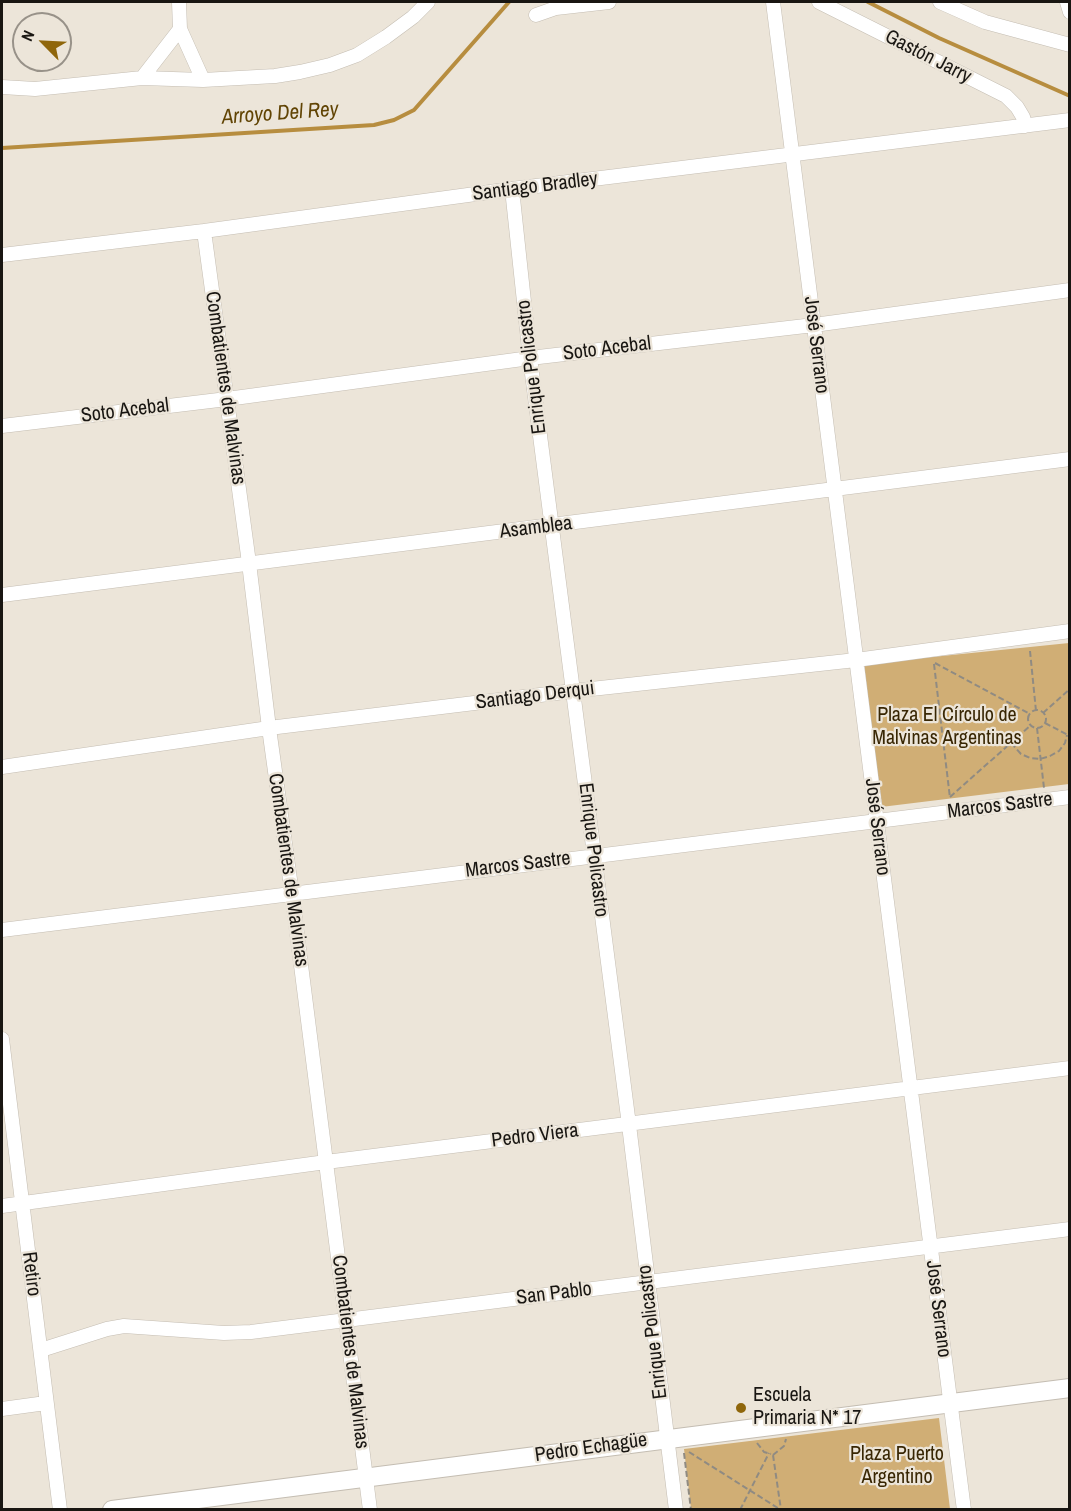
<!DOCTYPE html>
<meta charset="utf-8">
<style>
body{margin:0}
#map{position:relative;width:1071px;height:1511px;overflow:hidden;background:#ece5d9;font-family:"Archivo Narrow",sans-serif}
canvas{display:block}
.frame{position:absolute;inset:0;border:3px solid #191612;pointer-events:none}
.north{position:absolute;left:12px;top:12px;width:60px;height:60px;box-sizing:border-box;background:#ece5d9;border:2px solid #989289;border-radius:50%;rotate:294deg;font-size:16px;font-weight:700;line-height:24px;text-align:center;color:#191612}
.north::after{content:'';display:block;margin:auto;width:21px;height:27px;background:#8f660b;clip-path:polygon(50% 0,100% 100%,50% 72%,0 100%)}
</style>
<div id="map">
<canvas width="1071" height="1511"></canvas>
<div class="frame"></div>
<div class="north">N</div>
</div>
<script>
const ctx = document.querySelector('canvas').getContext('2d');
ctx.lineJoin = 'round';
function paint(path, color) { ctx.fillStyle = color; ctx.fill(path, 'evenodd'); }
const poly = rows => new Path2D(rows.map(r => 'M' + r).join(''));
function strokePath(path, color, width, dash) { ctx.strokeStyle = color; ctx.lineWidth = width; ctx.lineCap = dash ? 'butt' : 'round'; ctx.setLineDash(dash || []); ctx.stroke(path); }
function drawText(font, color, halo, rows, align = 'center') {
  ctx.font = font + ' "Archivo Narrow",sans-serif'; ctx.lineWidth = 4.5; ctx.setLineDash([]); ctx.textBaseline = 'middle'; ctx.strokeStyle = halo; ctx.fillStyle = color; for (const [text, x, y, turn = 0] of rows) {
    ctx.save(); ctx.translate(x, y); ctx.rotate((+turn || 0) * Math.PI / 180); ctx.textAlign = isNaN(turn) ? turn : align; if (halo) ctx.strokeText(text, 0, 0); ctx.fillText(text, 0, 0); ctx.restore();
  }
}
paint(poly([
 [1069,643,1069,784,881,807,864,664],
 [939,1418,950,1509,691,1509,684,1449]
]), '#d0ae75');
strokePath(poly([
 [868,2,939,38,1070,96],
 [2,148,374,125,394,120,414,110,509,2]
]), '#b78d3f', 4);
const street = poly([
 [179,2,180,29,203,80],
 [773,2,964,1510],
 [819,2,1006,96,1017,107,1023,117,1025,126],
 [940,2,985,22,1070,45],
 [1067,2,1070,12],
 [536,15,556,8,609,2],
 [142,78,180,29],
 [2,87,35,89,142,78,203,80,275,76,300,72,330,65,357,55,386,37,413,17,428,2],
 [512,189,530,358,629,1125,676,1510],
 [204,231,249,563,269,728,292,894,370,1510],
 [2,255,204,231,512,189,1070,120],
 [2,426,227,399,530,358,814,325,1070,290],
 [2,595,1070,459],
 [2,767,269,728,573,691,856,660,1070,631],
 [2,930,1070,797],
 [2,1039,60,1510],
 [2,1206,326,1162,1070,1068],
 [41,1350,107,1329,124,1326,224,1333,251,1332,1070,1229],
 [2,1409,46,1403]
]);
const secondary = poly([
 [112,1510,1070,1388]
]);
strokePath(street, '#c4bdb2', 15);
strokePath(secondary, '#c4bdb2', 20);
strokePath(poly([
 [1030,651,1036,711],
 [935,663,1030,714],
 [934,664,950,798],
 '1028 719a9 9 0 1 1 18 0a9 9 0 1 1-18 0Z',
 [1043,713,1070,689],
 [1045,723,1070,736],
 [1037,728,1044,788],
 [1011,743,1021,754,1030,758,1040,759,1050,756,1059,751,1065,743,1067,735],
 [950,797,1031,725],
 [757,1443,764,1452,771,1454],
 [689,1452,781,1510],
 [684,1453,691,1510],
 [773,1455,781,1510],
 [773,1455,784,1446,786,1439],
 [740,1510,769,1453]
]), '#908b82', 2, [6, 3]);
strokePath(street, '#fff', 14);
strokePath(secondary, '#fff', 18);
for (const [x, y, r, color] of [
 [741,1408,6,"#8f660b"]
]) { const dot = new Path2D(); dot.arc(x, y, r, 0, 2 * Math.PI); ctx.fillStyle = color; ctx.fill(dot); strokePath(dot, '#ece5d9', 2); }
drawText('20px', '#191612', '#ece5d9', [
 ["Gastón Jarry",928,57,27],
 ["Santiago Bradley",535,187,-7],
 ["José Serrano",816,345,83],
 ["Soto Acebal",607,349,-7],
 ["Enrique Policastro",532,367,-97],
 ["Combatientes de Malvinas",225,388,82],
 ["Soto Acebal",125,411,-7],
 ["Asamblea",536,528,-7],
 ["Santiago Derqui",535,696,-7],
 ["Marcos Sastre",1000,806,-7],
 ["José Serrano",877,827,83],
 ["Enrique Policastro",593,850,83],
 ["Marcos Sastre",518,865,-7],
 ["Combatientes de Malvinas",288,870,82],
 ["Pedro Viera",535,1136,-7],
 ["Retiro",31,1274,83],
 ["San Pablo",554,1294,-7],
 ["José Serrano",938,1309,83],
 ["Enrique Policastro",653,1332,-97],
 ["Combatientes de Malvinas",350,1352,83],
 ["Pedro Echagüe",591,1448,-8]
]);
drawText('20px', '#382603', '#ece5d9', [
 ["Plaza El Círculo de",947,716],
 ["Malvinas Argentinas",947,739],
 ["Plaza Puerto",897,1455],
 ["Argentino",897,1478]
]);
drawText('20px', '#191612', '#ece5d9', [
 ["Escuela",753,1396],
 ["Primaria N* 17",753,1419]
], 'left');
drawText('italic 21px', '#614404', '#ece5d9', [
 ["Arroyo Del Rey",280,114,-4]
]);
</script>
